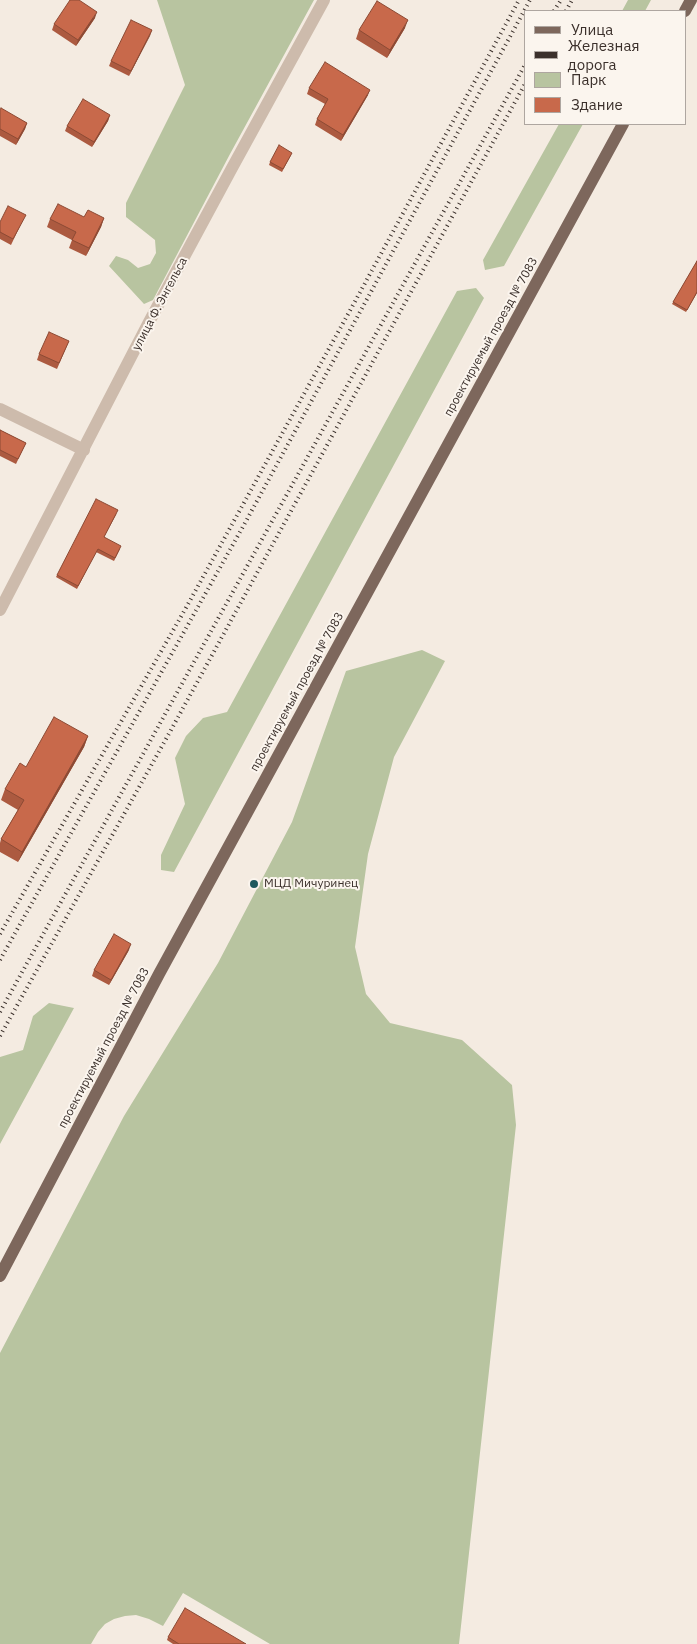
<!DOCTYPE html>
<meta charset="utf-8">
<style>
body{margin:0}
#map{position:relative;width:697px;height:1644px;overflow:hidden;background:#f4ebe1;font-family:"IBM Plex Sans",sans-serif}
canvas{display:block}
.legend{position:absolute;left:524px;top:10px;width:162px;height:115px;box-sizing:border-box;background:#fbf5ee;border:1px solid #aea6a0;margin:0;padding:6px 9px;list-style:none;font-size:15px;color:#3b302b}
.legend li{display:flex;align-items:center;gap:10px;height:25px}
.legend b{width:25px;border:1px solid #aea6a0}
</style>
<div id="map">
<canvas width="697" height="1644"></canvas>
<ul class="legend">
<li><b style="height:6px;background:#7d675c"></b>Улица</li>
<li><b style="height:6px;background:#3b302b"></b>Железная дорога</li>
<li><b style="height:14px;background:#b8c4a0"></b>Парк</li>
<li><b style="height:14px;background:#c8694b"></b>Здание</li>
</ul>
</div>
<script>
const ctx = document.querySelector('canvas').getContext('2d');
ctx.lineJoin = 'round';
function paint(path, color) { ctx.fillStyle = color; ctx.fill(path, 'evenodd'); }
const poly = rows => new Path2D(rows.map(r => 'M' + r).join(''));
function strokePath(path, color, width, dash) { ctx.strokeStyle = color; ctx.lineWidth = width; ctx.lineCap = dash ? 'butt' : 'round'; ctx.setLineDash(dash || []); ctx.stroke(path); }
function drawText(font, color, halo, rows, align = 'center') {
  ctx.font = font + ' "IBM Plex Sans",sans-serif'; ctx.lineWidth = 4; ctx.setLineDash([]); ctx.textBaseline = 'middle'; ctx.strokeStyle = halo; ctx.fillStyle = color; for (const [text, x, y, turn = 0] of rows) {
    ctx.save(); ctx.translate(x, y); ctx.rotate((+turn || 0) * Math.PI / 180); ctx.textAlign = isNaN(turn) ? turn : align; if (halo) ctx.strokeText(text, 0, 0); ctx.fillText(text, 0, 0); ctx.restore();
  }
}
paint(poly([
 [157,0,314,0,230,154,153,300,144,304,109,266,116,256,128,260,138,268,150,264,156,253,155,240,126,217,126,203,185,85],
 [628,0,651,0,645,11,622,11],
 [559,124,583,124,504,266,485,270,483,260],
 [476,288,484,298,174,872,161,870,161,855,185,804,175,758,186,736,203,718,227,712,457,291],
 [422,650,445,661,394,757,368,854,355,947,366,994,390,1023,462,1040,512,1085,516,1125,459,1644,270,1644,183,1593,163,1626,149,1619,136,1615,125,1616,114,1619,105,1624,98,1632,91,1644,0,1644,0,1353,124,1116,218,963,292,822,346,671],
 [49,1003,74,1008,0,1144,0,1057,23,1050,33,1016]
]), '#b8c4a0');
strokePath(poly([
 [0,409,84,450],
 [0,610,149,322,232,168,324,0]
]), '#cdbbac', 12);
strokePath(poly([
 [685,11,691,0],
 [0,1276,159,974,623,124]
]), '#7d675c', 12);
strokePath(poly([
 [554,11,561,0],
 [566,11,572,0],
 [0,934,187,606,358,296,519,0],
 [0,960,245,523,530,0],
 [0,1012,526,63],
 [0,1036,171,730,526,82]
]), '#3b302b', 4, [1, 4]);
paint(poly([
 [95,18,76,46,52,30,54,24],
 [405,28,387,58,356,39,359,30],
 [152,30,129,76,109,66,111,61],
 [309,88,368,95,341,141,315,125,317,119,325,104,307,94],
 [0,110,27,123,25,129,16,145,0,136],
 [110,115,108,121,92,147,65,131,67,126],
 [291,155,282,172,269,165,270,162],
 [84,217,104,218,101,227,86,256,69,248,72,240,47,227,50,219],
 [23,220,11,245,0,239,0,222],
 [697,261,697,293,686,312,672,304],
 [69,341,57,369,37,360,39,354],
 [0,430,26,443,16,464,0,456],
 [117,513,104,537,120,549,114,561,96,552,77,589,56,577,57,575],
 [88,736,84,747,18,862,0,852,0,843,1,839,18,810,1,800,5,789],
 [129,950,109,985,92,976,94,970],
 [168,1637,246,1644,173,1644,167,1640]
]), '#ac5a40');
paint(poly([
 [97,12,95,18,76,46,78,40],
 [408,20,405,28,387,58,390,50],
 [152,30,150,36,129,76,131,71],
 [370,90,368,95,341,141,343,135],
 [110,115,108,121,92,147,94,142],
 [27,123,25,129,16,145,18,139],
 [104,218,101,227,86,256,89,248],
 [88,736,84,747,18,862,22,852],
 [131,944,129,950,109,985,111,980]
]), '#8c4a34');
const building = poly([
 [70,0,79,0,97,12,78,40,54,24,70,0],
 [377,1,408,20,390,50,359,30,377,1],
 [131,20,152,30,131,71,111,61,131,20],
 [325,62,370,90,343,135,317,119,328,99,309,88,325,62],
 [83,99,110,115,94,142,67,126,83,99],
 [1,108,27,123,18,139,0,129,0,110,1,108],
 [279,145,292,153,283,169,270,162,279,145],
 [58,204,84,217,88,210,104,218,89,248,72,240,76,232,50,219,58,204],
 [8,206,26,215,13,239,0,232,0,222,8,206],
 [697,261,697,292,687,310,673,302,697,261],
 [49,332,69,341,59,363,39,354,49,332],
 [0,430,26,443,18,459,0,450,0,430],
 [96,499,118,510,104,537,121,546,115,558,98,549,78,586,57,575,96,499],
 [54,717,88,736,22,852,1,839,24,800,5,789,20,763,26,767,54,717],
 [114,934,131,944,111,980,94,970,114,934],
 [185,1608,246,1644,179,1644,168,1637,185,1608]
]);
paint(building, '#c8694b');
strokePath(building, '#8c4a34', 1);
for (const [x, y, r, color] of [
 [254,884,5,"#1f5a5e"]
]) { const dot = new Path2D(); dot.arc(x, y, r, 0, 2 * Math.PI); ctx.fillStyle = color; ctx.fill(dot); strokePath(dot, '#fbf5ee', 2); }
drawText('12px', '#3b302b', '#fbf5ee', [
 ["улица Ф. Энгельса",160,304,-62],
 ["проектируемый проезд № 7083",491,337,-61],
 ["проектируемый проезд № 7083",297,692,-61],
 ["проектируемый проезд № 7083",104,1048,-62]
]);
drawText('12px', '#3b302b', '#fbf5ee', [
 ["МЦД Мичуринец",264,884]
], 'left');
</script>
